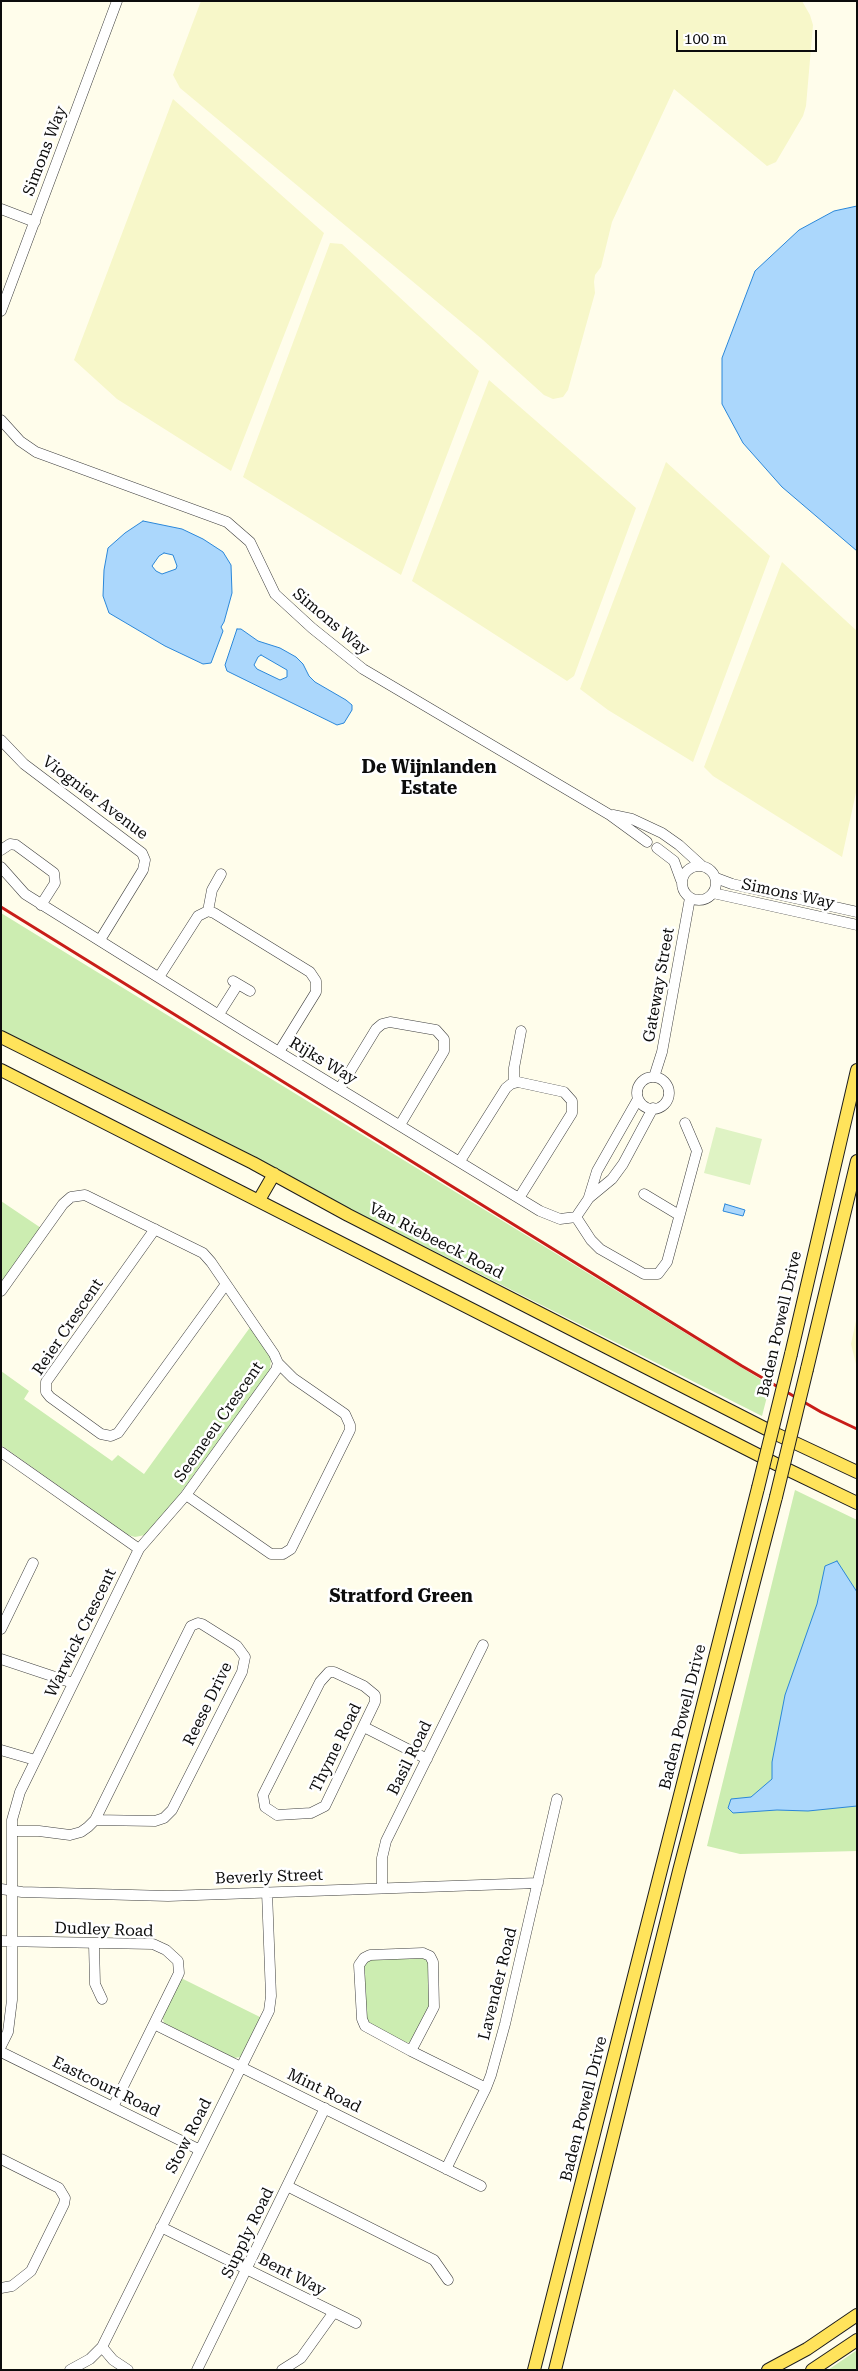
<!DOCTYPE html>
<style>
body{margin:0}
#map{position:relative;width:858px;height:2371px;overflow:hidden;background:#fffdeb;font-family:"Roboto Serif",serif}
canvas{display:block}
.frame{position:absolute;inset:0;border:2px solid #0c0c0c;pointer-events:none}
.scale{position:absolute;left:676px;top:30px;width:141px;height:22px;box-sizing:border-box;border:2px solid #0c0c0c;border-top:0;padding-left:6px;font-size:15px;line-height:18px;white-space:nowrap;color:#0c0c0c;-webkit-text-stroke:4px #fff;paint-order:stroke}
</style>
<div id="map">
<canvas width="858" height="2371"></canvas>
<div class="frame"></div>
<div class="scale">100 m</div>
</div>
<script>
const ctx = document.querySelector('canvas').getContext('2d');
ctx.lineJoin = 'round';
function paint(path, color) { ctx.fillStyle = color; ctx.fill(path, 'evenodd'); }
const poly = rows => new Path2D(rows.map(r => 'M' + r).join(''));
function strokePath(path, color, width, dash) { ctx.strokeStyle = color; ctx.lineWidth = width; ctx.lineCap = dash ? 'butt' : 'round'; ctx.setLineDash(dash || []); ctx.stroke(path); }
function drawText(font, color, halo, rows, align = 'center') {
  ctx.font = font + ' "Roboto Serif",serif'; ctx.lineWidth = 5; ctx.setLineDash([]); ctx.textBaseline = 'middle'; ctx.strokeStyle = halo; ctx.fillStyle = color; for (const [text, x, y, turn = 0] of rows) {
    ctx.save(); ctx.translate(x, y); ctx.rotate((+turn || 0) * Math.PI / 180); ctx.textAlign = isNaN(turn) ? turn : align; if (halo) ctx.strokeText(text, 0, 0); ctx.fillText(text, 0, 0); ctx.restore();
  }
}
paint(poly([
 [201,1,802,1,810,15,813,25,806,106,803,116,776,162,767,166,674,89,612,222,601,267,595,275,594,282,595,293,568,390,563,397,553,399,544,395,483,340,180,88,173,75],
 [173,99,324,233,231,471,117,399,74,360],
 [330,243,342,244,479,371,401,575,243,477],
 [489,380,636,508,574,676,567,681,412,581],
 [666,462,770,556,693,762,608,710,580,689],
 [782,562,857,631,857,788,842,857,713,776,704,767],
 [857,1316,857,1368,851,1344]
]), '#f7f7c9');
paint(poly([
 [1,913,770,1385,762,1416,1,1033],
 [1,1201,41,1228,1,1284],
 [251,1326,271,1358,270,1370,171,1506,145,1535,135,1537,128,1535,1,1445,1,1371,29,1391,24,1399,112,1461,118,1455,144,1474],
 [795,1490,857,1520,857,1851,740,1854,707,1846],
 [423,1957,428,1961,430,2004,411,2042,406,2043,367,2023,364,1966,368,1960],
 [181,1978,262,2018,241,2057,234,2058,164,2023,162,2016],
 [857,2350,857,2370,828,2370]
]), '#ccedb1');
paint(poly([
 [716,1127,762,1139,750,1185,704,1173]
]), '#dff3c4');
const water = poly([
 [857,206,857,551,782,487,743,443,722,404,722,358,755,271,799,230,834,211,857,206],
 [143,521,182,529,203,539,223,552,231,565,232,593,224,622,221,627,223,631,211,663,203,664,165,646,109,613,103,596,104,570,108,548,125,533,143,521],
 [164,553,173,555,177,566,176,569,162,574,156,571,152,566,159,556,164,553],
 [237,629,241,629,258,641,280,648,296,657,303,664,309,676,315,682,346,700,352,705,352,710,344,723,337,725,227,671,225,665,237,629],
 [261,655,287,670,287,677,280,680,257,669,254,665,258,657,261,655],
 [725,1204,745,1210,743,1216,723,1211,725,1204],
 [837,1561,857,1592,857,1806,808,1811,777,1810,733,1813,728,1808,731,1799,751,1797,772,1779,772,1762,785,1695,817,1604,825,1566,837,1561]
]);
paint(water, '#abd7fc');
strokePath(water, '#2b87d9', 1);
const minor = poly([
 [1,209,35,222],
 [1,311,117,1],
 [1,420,20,441,36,452,227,522,250,542,275,594,312,628,363,669,610,815,647,842],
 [1,740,24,764,142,853,145,860,143,870,100,940],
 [613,815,632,819,662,833,679,845,701,865],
 [657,848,674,861,681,880],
 [1,850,10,844,16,845,54,873,55,883,41,905],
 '682 883a17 17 0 1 1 34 0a17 17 0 1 1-34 0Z',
 [1,867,25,894,246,1032,540,1211,560,1219,576,1217],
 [716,878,732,884,857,912],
 [713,893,857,925],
 [208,911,212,890,221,874],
 [159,977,198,916,208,911,214,913,310,972,316,981,316,992,279,1052],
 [233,981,250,991],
 [219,1014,238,984],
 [654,1077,662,1052,690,898],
 '637 1093a16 16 0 1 1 32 0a16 16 0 1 1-32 0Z',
 [514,1083,514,1068,521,1031],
 [340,1088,376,1029,382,1024,390,1022,436,1030,444,1039,444,1051,400,1125],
 [460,1161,506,1088,511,1084,518,1082,564,1092,572,1101,572,1113,519,1198],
 [644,1194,679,1215],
 [589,1197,597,1171,638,1099],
 [576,1217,591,1240,600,1249,644,1274,658,1274,667,1262,697,1151,685,1123],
 [576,1217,589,1198,612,1179,623,1164,653,1108],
 [155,1229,46,1382,46,1392,50,1397,101,1434,111,1436,118,1433,226,1284],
 [1,1291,63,1204,71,1197,85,1195,203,1253,211,1262,274,1354,278,1363,276,1370,186,1495,139,1549,20,1792,12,1820,12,2000,8,2032,1,2046],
 [1,1452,139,1549],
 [186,1495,271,1554,283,1554,291,1549,350,1430,350,1425,345,1414,293,1378,278,1363],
 [1,1629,33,1563],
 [1,1659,73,1683],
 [329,1672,334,1672,364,1686,375,1695,375,1702,325,1806,311,1813,277,1815,265,1807,263,1795,320,1682,329,1672],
 [364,1727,427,1759],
 [1,1750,35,1760],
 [12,1831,39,1831,70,1835,81,1832,88,1827,95,1820,191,1626,198,1623,202,1624,237,1646,245,1657,242,1672,172,1810,164,1818,155,1821,95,1820],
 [382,1888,382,1858,386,1841,483,1645],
 [1,1889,22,1892,168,1896,538,1883],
 [1,1941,153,1944,166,1950,178,1961,179,1973,113,2107],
 [94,1944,95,1984,102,1999],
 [423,1953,430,1956,433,1962,434,2007,411,2051,365,2026,362,2019,359,1965,364,1958,370,1955,423,1953],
 [154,2024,481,2186],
 [411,2051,486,2088],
 [1,2052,198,2149],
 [1,2159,59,2188,65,2198,64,2204,31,2271,12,2286,1,2288],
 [446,2169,486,2088,491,2075,505,2024,557,1799],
 [287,2186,434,2260,448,2280],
 [161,2227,356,2323],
 [102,2347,113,2360,128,2370],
 [70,2370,90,2359,102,2347,269,2011,271,1996,267,1892],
 [197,2370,325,2108],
 [282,2370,301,2358,334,2312]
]);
const major = poly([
 [1,1037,253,1163,348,1215,776,1434,857,1472],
 [1,1070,776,1464,857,1503],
 [259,1200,274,1174],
 [791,1354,857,1070],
 [807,1369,857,1161],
 [534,2370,758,1488],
 [555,2370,679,1871,776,1497],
 [768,2370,807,2349,857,2315],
 [812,2370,857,2340]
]);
strokePath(minor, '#3f3f3f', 11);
strokePath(major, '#1d1d1d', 14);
strokePath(minor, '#fff', 10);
strokePath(major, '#ffe35b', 12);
strokePath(poly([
 [1,907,742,1366,821,1412,857,1429]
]), '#c81d18', 3);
const majorBridge = poly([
 [758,1488,791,1354],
 [776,1497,807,1369]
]);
strokePath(majorBridge, '#1d1d1d', 14, []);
strokePath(majorBridge, '#ffe35b', 12);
drawText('16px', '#0c0c0c', '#fff', [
 ["Simons Way",45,151,-69],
 ["Simons Way",331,622,40],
 ["Viognier Avenue",95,798,37],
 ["Simons Way",788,894,12],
 ["Gateway Street",659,985,-80],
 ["Rijks Way",323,1061,31],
 ["Van Riebeeck Road",436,1241,27],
 ["Baden Powell Drive",780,1324,-77],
 ["Reier Crescent",68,1327,-56],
 ["Seemeeu Crescent",219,1422,-55],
 ["Warwick Crescent",81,1633,-64],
 ["Reese Drive",208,1704,-64],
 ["Baden Powell Drive",683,1717,-76],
 ["Thyme Road",336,1748,-64],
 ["Basil Road",410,1758,-64],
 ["Beverly Street",269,1877,-2],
 ["Dudley Road",104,1930,2],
 ["Lavender Road",498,1984,-76],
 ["Eastcourt Road",106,2087,26],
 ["Mint Road",324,2091,26],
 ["Baden Powell Drive",584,2109,-76],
 ["Stow Road",189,2136,-63],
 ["Supply Road",248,2233,-64],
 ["Bent Way",292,2275,27]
]);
drawText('bold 18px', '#0c0c0c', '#fff', [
 ["De Wijnlanden",429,768],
 ["Estate",429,789],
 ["Stratford Green",401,1597]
]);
</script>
